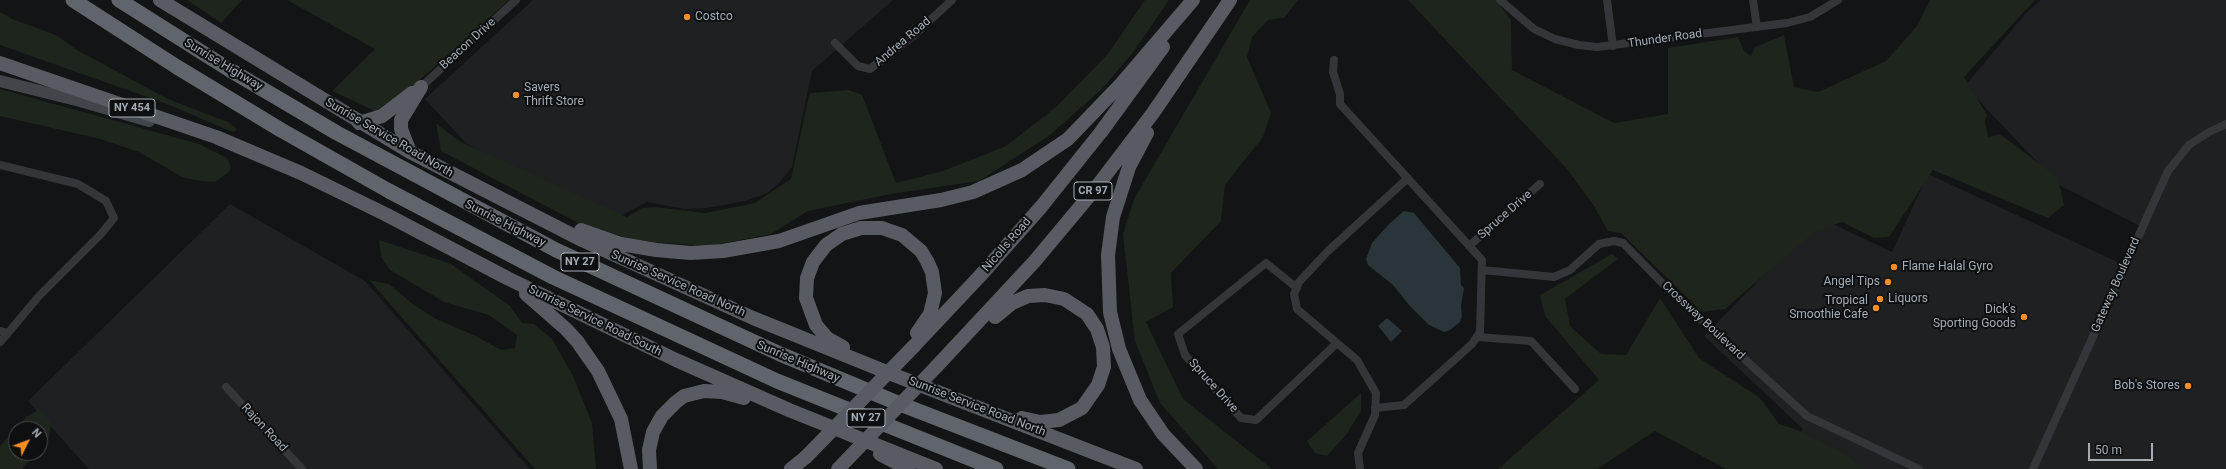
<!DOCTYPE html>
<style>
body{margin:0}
#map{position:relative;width:2226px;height:469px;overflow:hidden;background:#131415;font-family:Roboto,sans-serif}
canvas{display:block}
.north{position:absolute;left:8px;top:421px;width:40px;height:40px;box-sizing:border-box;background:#0e0f10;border:1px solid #4a4e52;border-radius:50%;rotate:48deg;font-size:11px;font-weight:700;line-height:16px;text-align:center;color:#a4adb6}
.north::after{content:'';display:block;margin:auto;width:14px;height:18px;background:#fa8e26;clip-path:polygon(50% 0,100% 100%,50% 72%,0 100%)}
.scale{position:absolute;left:2088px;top:443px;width:65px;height:18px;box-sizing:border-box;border:2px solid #a4adb6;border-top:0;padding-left:5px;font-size:12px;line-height:14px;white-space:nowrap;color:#a4adb6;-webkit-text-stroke:3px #0e0f10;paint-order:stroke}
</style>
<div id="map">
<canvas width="2226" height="469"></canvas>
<div class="north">N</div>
<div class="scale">50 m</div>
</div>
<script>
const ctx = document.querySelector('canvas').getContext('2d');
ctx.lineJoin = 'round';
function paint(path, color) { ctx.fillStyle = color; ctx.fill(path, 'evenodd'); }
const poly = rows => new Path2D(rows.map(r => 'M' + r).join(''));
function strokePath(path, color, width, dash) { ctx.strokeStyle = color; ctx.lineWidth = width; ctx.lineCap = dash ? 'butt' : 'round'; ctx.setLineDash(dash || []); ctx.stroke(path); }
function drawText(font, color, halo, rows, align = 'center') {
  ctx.font = font + ' Roboto,sans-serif'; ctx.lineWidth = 4; ctx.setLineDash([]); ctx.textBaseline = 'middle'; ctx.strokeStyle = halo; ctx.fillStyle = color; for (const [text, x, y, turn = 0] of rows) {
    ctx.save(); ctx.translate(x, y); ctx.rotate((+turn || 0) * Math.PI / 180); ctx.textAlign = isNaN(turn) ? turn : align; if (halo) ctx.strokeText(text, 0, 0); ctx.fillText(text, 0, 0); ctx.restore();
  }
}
paint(poly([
 [533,0,893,0,812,71,792,167,779,183,767,193,745,201,707,208,685,209,647,202,622,215,537,181,467,144,425,99],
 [2041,0,2226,0,2226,469,1782,469,1803,429,1704,336,1820,218,1892,252,1928,174,2124,265,2142,227,2059,185,1965,86,2026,13],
 [230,204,365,281,530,469,89,469,28,401]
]), '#1f2022');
paint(poly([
 [187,0,242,0,221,23],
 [287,0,509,0,382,114,332,91,375,49],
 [1145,0,1169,0,1134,51,1102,89,1050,135,979,181,891,194,808,211,771,234,709,246,637,241,580,224,441,151,436,123,459,141,627,217,642,208,655,207,705,213,755,203,791,179,809,95,811,93,849,90,862,95,896,183,943,171,1006,146,1056,107,1107,55],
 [1250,0,1298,0,1284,18,1268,20,1252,37,1247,57,1271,113,1263,137,1225,185,1221,221,1171,273,1173,307,1146,322,1183,399,1272,469,1218,469,1160,403,1135,341,1123,234,1134,199],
 [1408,0,1496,0,1511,20,1512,70,1614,123,1668,114,1668,48,1738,37,1744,51,1751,56,1755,47,1784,35,1794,87,1818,92,1886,61,1917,26,1930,0,2035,0,1964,77,1987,115,1985,122,1988,137,2000,134,2058,178,2064,205,2048,218,1933,170,1889,237,1874,238,1842,222,1814,232,1725,309,1702,312,1621,233,1608,231,1594,206,1567,169],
 [0,12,12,19,56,35,77,50,168,99,228,122,237,129,234,132,230,131,167,104,0,45],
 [0,89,199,144,227,158,231,167,229,172,215,182,200,181,182,177,139,152,100,139,0,116],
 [379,240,451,264,510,306,522,323,534,324,552,339,573,376,592,423,596,469,535,469,369,280,389,284,414,305,436,319,476,336,501,350,515,348,517,335,489,315,444,302,390,270,381,257],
 [1612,254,1618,259,1565,299,1570,326,1601,354,1626,355,1660,298,1699,358,1760,398,1779,424,1795,429,1846,454,1861,469,1726,469,1655,431,1597,469,1498,469,1599,380,1545,316,1540,295],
 [1361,393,1361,411,1346,435,1327,456,1315,453,1307,441],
 [40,409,51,423,49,438,40,449,40,429,16,429,16,453,36,453,22,469,0,469,0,446,26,417]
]), '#1d251d');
paint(poly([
 [1404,211,1414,213,1460,268,1461,285,1464,288,1461,306,1462,317,1460,322,1450,330,1444,332,1429,325,1409,305,1393,285,1368,265,1366,259,1372,243,1389,224],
 [1387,318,1402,331,1391,342,1378,326]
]), '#293539');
strokePath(poly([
 [1500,0,1534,29,1555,39,1579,45,1597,47,1787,23,1810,17,1838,0],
 [1607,0,1613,46],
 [1753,0,1757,27],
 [835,43,858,66,870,69,913,36,952,0],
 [1334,60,1333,72,1340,94,1340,104,1482,260,1480,332,1472,344,1404,405,1375,408],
 [421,87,516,0],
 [0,165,78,184,106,201,114,218,101,234,39,296,8,333,0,331],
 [1469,246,1540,184],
 [1482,270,1554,277,1570,270,1599,244,1614,241,1623,243,1672,293,1807,416,1919,469],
 [1297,288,1266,263,1178,334,1185,355,1241,418,1256,420,1337,343],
 [1477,337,1531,341,1575,389],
 [0,342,8,333],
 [226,387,302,469],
 [1360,469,1358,453,1375,415,1376,393,1357,360,1297,309,1294,294,1299,282,1328,251,1408,178],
 [2033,469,2168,171,2189,145,2209,132,2226,124]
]), '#34363a', 8);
strokePath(poly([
 [0,81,80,101,149,121]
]), '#42454a', 12);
strokePath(poly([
 [160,0,410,152,582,240,753,318,894,375,1136,469],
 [0,63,216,137,301,173,385,214,509,279,676,360,789,410,936,469],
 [359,123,382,116,412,93],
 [1147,133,1129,167,1113,217,1108,255,1110,312,1119,349,1140,400,1163,434,1196,469],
 [410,152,401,129,401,120,421,87],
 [581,230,621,244,656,250,691,253,723,251,779,241,859,213,941,200,973,192,1022,170,1068,139,1121,84,1193,0],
 [526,294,566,329,577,341,598,371,621,419,631,469],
 [995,317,1012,303,1028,296,1045,295,1064,299,1087,314,1097,329,1103,347,1104,367,1098,385,1082,408,1059,420,1040,422,1022,418],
 [914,346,979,277,1041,207,1101,132,1163,47],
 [843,347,827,338,816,325,806,298,807,278,813,262,826,245,842,234,861,228,882,228,902,235,921,251,927,261,932,272,935,293,930,314,917,333],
 [936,367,1034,262,1095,189,1153,113,1230,0],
 [880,454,908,469],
 [650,469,649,450,653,432,662,416,676,402,684,396,704,391,722,392,744,398],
 [791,469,806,457]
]), '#585c62', 14);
strokePath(poly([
 [73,0,177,67,281,130,389,191,553,277,777,381,996,469],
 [119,0,230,70,337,133,556,250,780,354,895,402,1068,469]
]), '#60656b', 15);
strokePath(poly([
 [806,457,914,346],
 [838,469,936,367]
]), '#585c62', 14);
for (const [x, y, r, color] of [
 [687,17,4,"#fa8e26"],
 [516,95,4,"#fa8e26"],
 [1894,267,4,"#fa8e26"],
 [1888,282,4,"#fa8e26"],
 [1880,299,4,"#fa8e26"],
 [1876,308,4,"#fa8e26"],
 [2024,317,4,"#fa8e26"],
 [2188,386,4,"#fa8e26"]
]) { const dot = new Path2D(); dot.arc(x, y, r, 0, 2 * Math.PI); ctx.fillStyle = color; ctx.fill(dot); strokePath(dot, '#0e0f10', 1.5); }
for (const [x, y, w] of [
 [132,108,46],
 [1093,191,38],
 [580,262,38],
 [866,418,38]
]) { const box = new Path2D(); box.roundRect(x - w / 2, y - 9, w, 18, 3); ctx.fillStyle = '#0e0f10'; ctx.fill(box); strokePath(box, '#a4adb6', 1); }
drawText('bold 11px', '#a4adb6', null, [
 ["NY 454",132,108],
 ["CR 97",1093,191],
 ["NY 27",580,262],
 ["NY 27",866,418]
]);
drawText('12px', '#a4adb6', '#0e0f10', [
 ["Costco",695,17],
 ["Savers",524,88],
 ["Thrift Store",524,102],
 ["Flame Halal Gyro",1902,267],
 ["Angel Tips",1880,282,"right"],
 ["Liquors",1888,299],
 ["Tropical",1868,301,"right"],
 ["Smoothie Cafe",1868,315,"right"],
 ["Dick's",2016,310,"right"],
 ["Sporting Goods",2016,324,"right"],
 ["Bob's Stores",2180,386,"right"]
], 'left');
drawText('12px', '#a4adb6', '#0e0f10', [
 ["Thunder Road",1665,39,-8],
 ["Andrea Road",903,42,-40],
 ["Beacon Drive",468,44,-42],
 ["Sunrise Highway",223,65,31],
 ["Sunrise Service Road North",389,138,30],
 ["Spruce Drive",1505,215,-41],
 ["Sunrise Highway",505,224,27],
 ["Nicolls Road",1007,245,-49],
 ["Sunrise Service Road North",678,284,24],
 ["Gateway Boulevard",2116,285,-66],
 ["Sunrise Service Road South",595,321,26],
 ["Crossway Boulevard",1703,321,43],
 ["Sunrise Highway",798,362,23],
 ["Spruce Drive",1213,386,48],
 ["Sunrise Service Road North",977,407,21],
 ["Rajon Road",264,428,47]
]);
</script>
